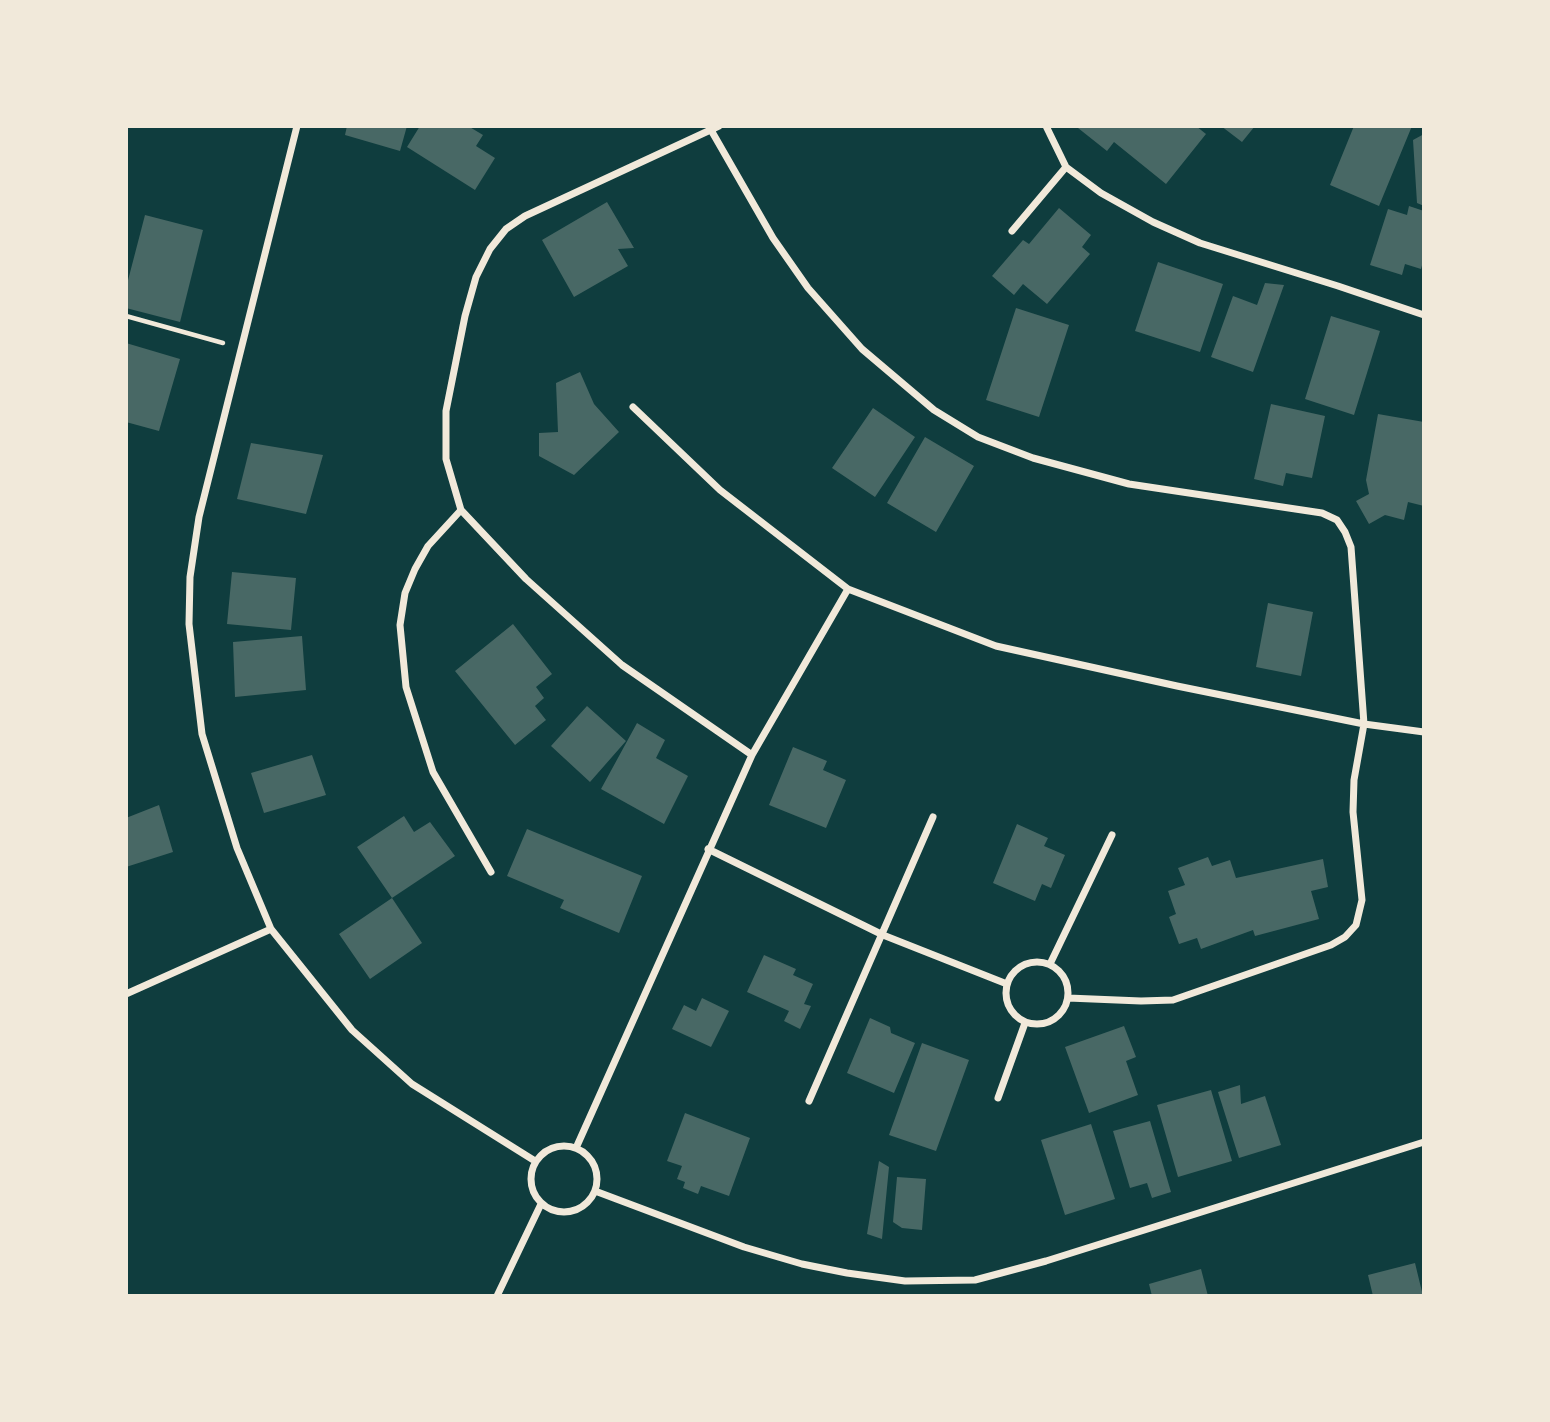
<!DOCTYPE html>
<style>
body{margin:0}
#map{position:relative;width:1550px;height:1422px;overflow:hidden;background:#0f3d3e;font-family:"Archivo Narrow",sans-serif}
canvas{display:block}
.frame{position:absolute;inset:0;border:128px solid #f1e9da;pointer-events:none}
</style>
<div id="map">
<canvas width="1550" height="1422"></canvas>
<div class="frame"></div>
</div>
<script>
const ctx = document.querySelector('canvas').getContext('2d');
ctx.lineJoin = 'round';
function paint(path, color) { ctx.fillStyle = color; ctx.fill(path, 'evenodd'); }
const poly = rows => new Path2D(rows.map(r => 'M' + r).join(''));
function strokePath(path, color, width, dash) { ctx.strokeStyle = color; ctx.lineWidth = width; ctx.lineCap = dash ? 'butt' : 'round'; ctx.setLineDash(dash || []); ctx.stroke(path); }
paint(poly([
 [347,126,407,126,400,151,345,135],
 [420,126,468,126,483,135,476,146,495,158,475,190,407,147],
 [1080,126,1196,126,1206,134,1166,184,1114,142,1107,151,1078,128],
 [1221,126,1255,126,1242,142],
 [1354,126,1412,126,1379,206,1330,185],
 [1424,134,1424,206,1417,203,1413,140],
 [607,202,634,248,618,249,628,266,574,297,542,240],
 [1409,206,1424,211,1424,258,1421,269,1405,264,1402,275,1370,265,1388,209,1407,215],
 [1059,208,1091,235,1082,247,1090,254,1047,304,1023,284,1014,295,992,276,1023,240,1029,244],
 [145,215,203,230,180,322,126,308,126,288],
 [1158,262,1223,284,1200,352,1135,331],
 [1265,283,1284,285,1253,372,1211,357,1233,296,1257,305],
 [1016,308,1069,325,1039,417,986,400],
 [1331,316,1380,331,1354,415,1305,399],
 [126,343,180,359,159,431,126,422],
 [580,372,594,404,619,432,574,475,539,456,539,433,558,432,556,383],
 [1271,404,1325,416,1312,478,1286,473,1283,486,1254,479],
 [873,408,915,437,875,497,832,468],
 [1378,414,1424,422,1424,506,1408,502,1404,520,1385,515,1369,524,1356,501,1369,494,1366,480],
 [925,437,974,466,936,532,887,503],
 [251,443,323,455,306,514,237,499],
 [232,572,296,578,291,630,227,624],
 [1268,603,1313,612,1301,676,1256,667],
 [513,624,552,674,536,687,544,698,535,706,546,720,515,745,455,671],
 [302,636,306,690,235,697,233,642],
 [587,706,626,741,590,782,551,746],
 [637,723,665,740,656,758,688,776,664,824,601,789],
 [793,747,827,761,823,770,846,780,826,828,769,805],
 [312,755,326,795,264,813,251,773],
 [159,805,173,852,126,867,126,818],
 [404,816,414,832,430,822,455,856,392,898,357,847],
 [1017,824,1048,838,1044,846,1065,855,1051,888,1042,884,1035,901,993,883],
 [527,829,642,876,619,933,560,908,564,900,507,876],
 [1208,857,1212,866,1230,860,1236,878,1323,859,1328,887,1311,891,1319,919,1255,936,1253,930,1201,949,1197,938,1179,944,1169,917,1176,914,1168,891,1185,885,1178,868],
 [392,898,422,943,370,979,339,934],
 [764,955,796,969,793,975,813,984,804,1004,811,1006,800,1029,784,1021,789,1011,747,992],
 [702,998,729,1011,711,1047,672,1029,684,1005,696,1011],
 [870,1018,890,1027,891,1033,915,1043,894,1093,847,1073],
 [1124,1026,1136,1057,1126,1061,1138,1095,1089,1113,1065,1047],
 [922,1043,969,1060,936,1151,889,1135],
 [1240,1085,1241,1104,1265,1096,1281,1145,1239,1158,1218,1092],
 [1211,1090,1232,1161,1178,1177,1157,1105],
 [685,1113,750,1138,729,1196,701,1186,698,1194,683,1188,685,1182,677,1179,682,1166,667,1161],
 [1150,1121,1171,1192,1152,1198,1147,1183,1130,1188,1113,1131],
 [1091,1124,1115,1199,1065,1215,1041,1140],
 [879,1161,889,1167,882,1239,867,1234],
 [897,1177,926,1179,922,1230,902,1228,893,1222],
 [1415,1263,1423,1296,1373,1296,1368,1275],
 [1201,1269,1208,1296,1152,1296,1149,1284]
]), '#486865');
strokePath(poly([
 [126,316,223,343]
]), '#f1e9da', 4.5);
strokePath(poly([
 [297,126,199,517,190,577,189,624,202,734,237,848,271,929,352,1030,412,1084,535,1161],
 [719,126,525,216,506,229,490,249,476,277,465,316,446,411,446,459,461,510,526,579,622,665,752,755],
 [1046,126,1066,167,1101,193,1153,222,1200,243,1338,286,1424,315],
 [711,130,773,238,808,288,862,349,934,410,978,437,1033,458,1129,484,1322,513,1337,520,1345,532,1351,547,1364,724,1354,780,1353,812,1362,900,1356,925,1345,937,1331,945,1173,1000,1141,1001,1068,998],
 [1012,231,1066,167],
 [633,407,720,490,848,589,996,646,1177,686,1364,724,1424,732],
 [461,510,428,546,415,569,405,593,400,625,406,687,433,772,491,872],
 [708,849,883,935,1007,984],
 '1006 993a31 31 0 1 1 62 0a31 31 0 1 1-62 0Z',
 [1050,964,1112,835],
 [126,994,271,929],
 [998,1098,1025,1023],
 [809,1101,933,817],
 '531 1179a33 33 0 1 1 66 0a33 33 0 1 1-66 0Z',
 [576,1148,752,755,848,589],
 [595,1191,744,1247,802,1264,847,1273,905,1281,975,1280,1046,1261,1424,1142],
 [497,1296,541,1204]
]), '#f1e9da', 7);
</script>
